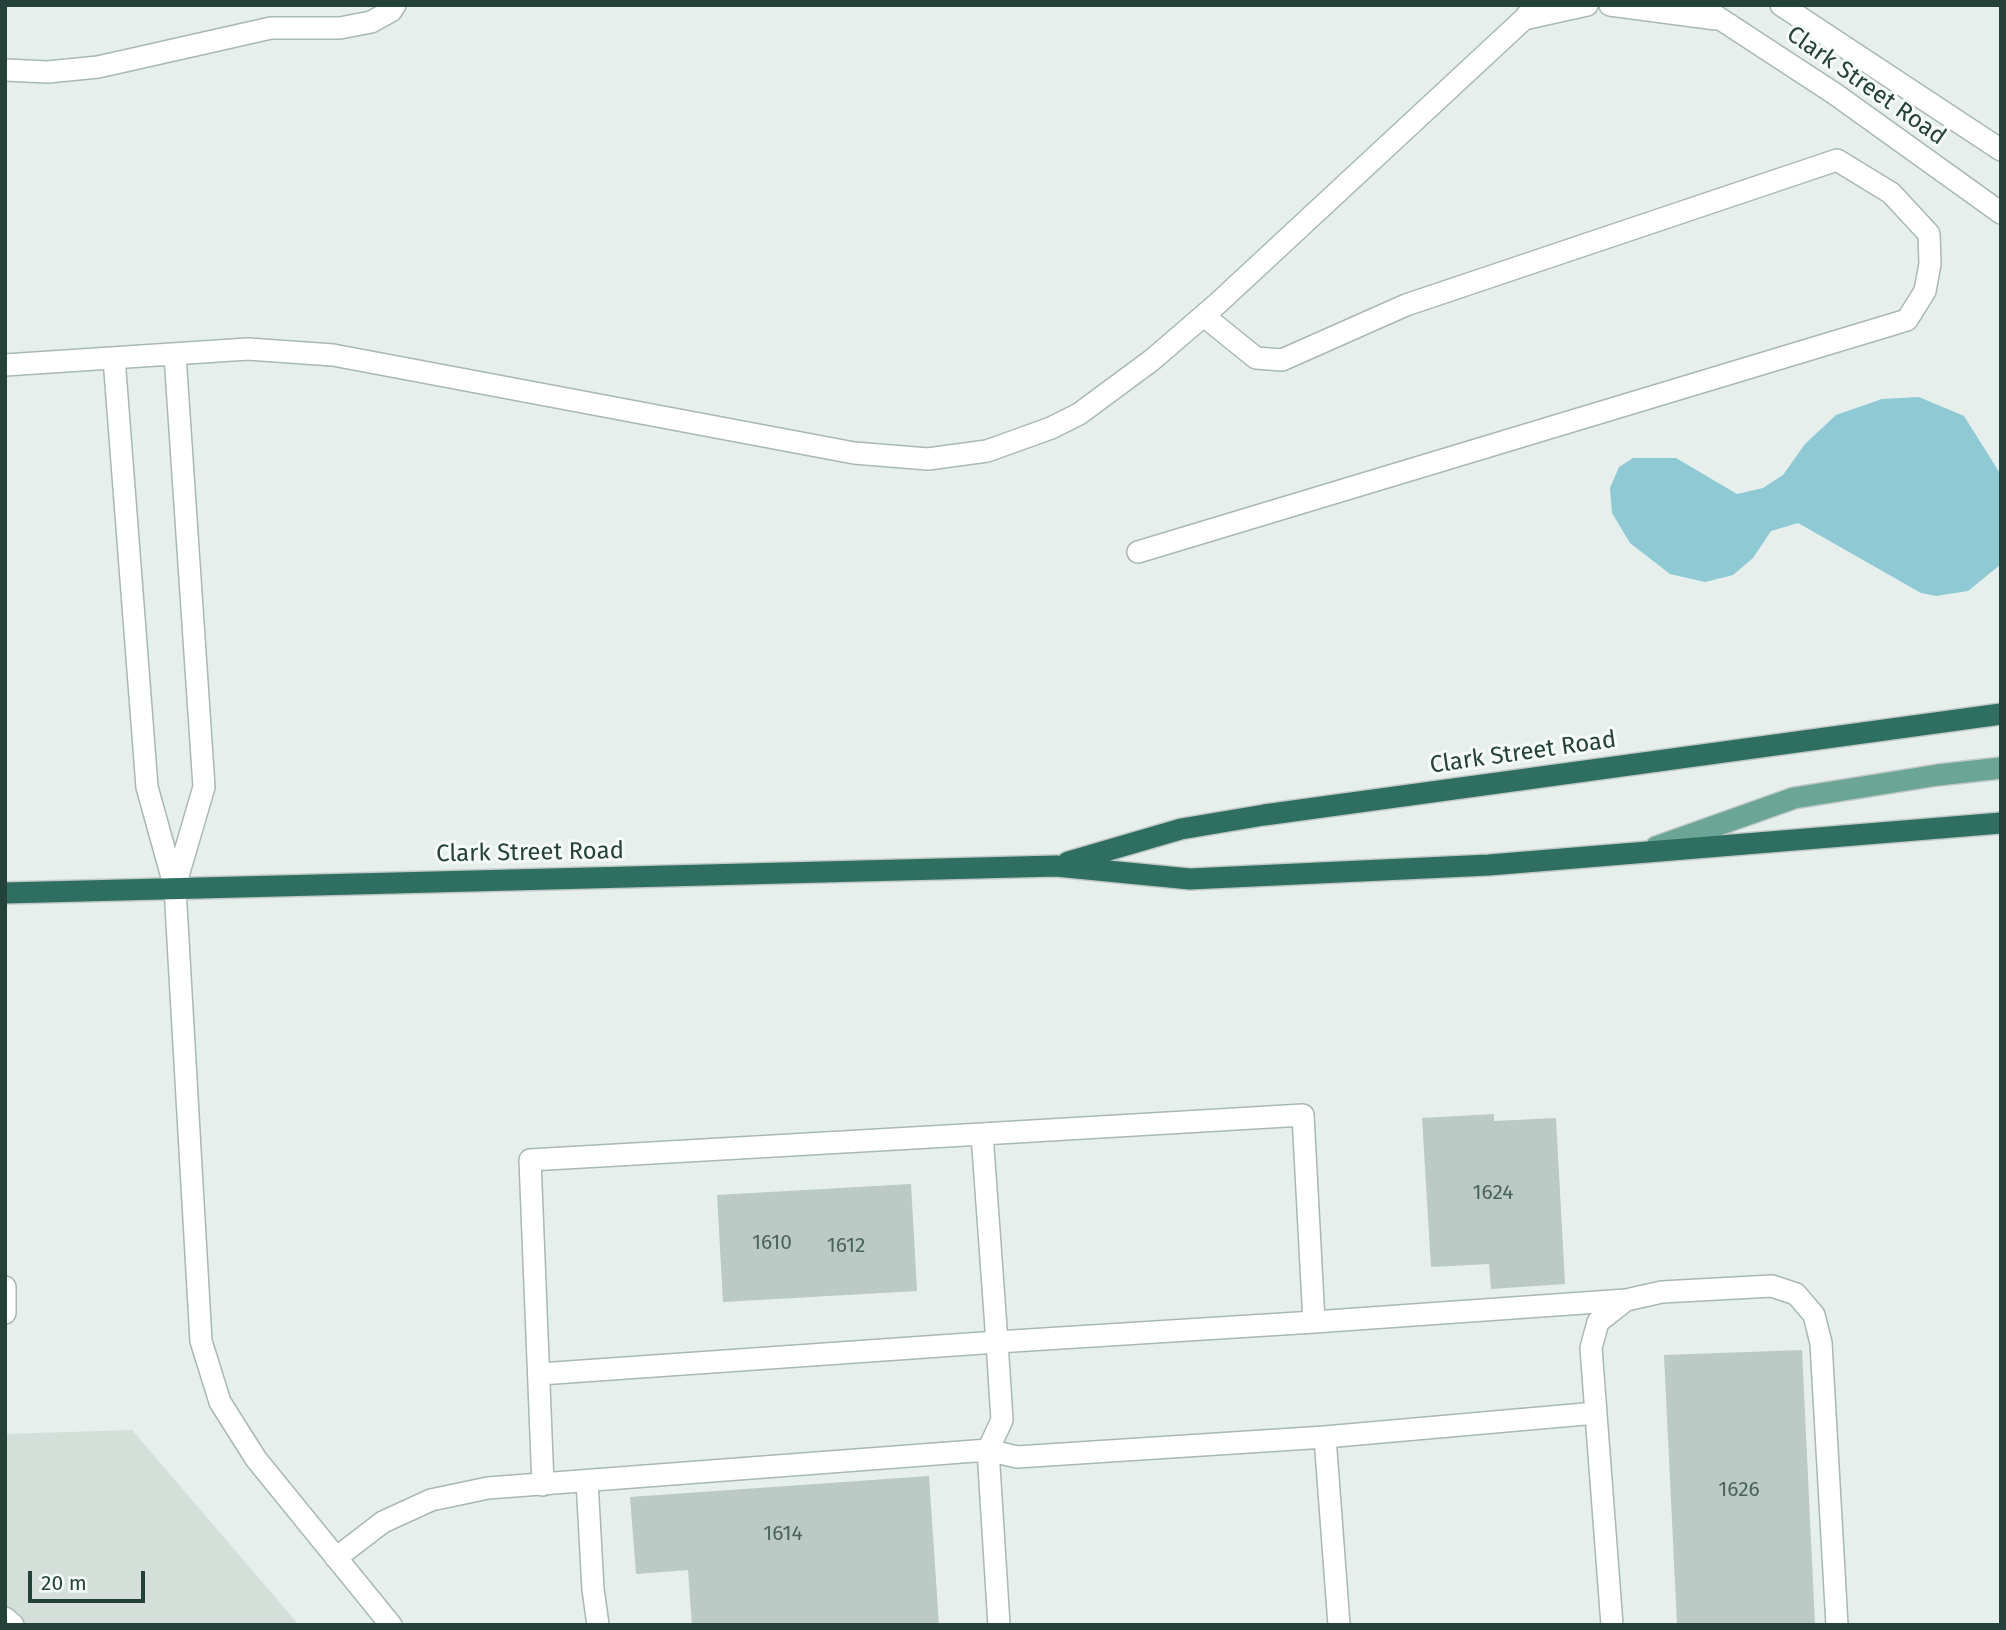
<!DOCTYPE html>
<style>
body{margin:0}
#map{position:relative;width:2006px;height:1630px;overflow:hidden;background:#e6efeb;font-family:"Fira Sans",sans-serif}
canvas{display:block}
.frame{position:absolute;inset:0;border:7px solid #24423a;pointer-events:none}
.scale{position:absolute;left:28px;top:1571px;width:117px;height:32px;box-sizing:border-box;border:4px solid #24423a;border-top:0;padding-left:9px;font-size:21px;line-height:24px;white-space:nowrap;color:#24423a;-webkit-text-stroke:5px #f7fbf9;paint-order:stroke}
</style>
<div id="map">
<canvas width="2006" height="1630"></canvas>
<div class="frame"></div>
<div class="scale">20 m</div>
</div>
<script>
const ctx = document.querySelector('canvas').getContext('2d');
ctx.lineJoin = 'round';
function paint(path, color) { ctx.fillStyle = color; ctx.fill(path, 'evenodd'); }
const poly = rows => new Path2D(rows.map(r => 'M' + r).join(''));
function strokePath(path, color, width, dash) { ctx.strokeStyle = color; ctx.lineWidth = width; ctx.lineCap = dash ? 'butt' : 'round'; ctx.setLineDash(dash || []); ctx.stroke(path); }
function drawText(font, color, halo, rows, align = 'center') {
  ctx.font = font + ' "Fira Sans",sans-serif'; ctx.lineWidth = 6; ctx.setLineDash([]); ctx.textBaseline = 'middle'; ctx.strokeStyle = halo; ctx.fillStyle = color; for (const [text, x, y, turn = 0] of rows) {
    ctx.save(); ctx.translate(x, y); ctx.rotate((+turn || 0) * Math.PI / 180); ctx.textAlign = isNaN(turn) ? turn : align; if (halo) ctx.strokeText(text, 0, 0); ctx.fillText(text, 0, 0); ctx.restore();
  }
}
paint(poly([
 [132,1430,299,1625,5,1625,5,1434]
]), '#d4dfda');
paint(poly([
 [1919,397,1964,416,2001,475,2000,565,1968,591,1936,596,1921,593,1798,523,1771,531,1753,558,1733,575,1705,582,1670,574,1630,543,1612,513,1610,488,1619,467,1633,458,1676,458,1737,494,1763,488,1783,475,1805,444,1836,415,1882,399]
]), '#8ec9d4');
paint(poly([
 [1494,1114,1494,1121,1556,1118,1565,1284,1491,1289,1489,1264,1431,1267,1422,1118],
 [911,1184,917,1291,723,1302,717,1195],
 [1802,1350,1815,1625,1677,1625,1664,1355],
 [929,1476,939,1625,692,1625,688,1570,636,1574,630,1497]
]), '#bbcac4');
const minor = poly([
 [1610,5,1716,19],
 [1699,5,1835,94,2001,213],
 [1781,5,2001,150],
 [1524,19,1587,5],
 [5,70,48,72,98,67,271,28,340,28,371,22,391,11,395,5],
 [175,355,204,787,175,886],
 [114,358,147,787,175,888,201,1341,220,1402,256,1459,391,1625],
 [5,365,248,349,333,355,854,453,928,459,987,451,1051,428,1079,414,1152,360,1217,304,1524,19,1535,5],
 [1138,552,1907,320,1925,291,1930,264,1929,234,1891,193,1837,160,1406,305,1282,360,1256,358,1204,316],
 [5,1287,5,1313],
 [1314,1322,1626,1300],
 [540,1374,997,1342,1314,1322,1303,1115,982,1134,997,1342,1002,1420,988,1450,999,1625],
 [1325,1437,1596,1413],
 [587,1481,593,1589,598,1625],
 [543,1485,530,1160,982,1134],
 [336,1558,383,1522,431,1500,488,1488,988,1450,1017,1457,1325,1437,1339,1625],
 [5,1618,13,1625],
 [1612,1625,1591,1348,1598,1322,1626,1300,1662,1292,1772,1286,1796,1294,1814,1315,1821,1343,1837,1625]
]);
const major = poly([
 [1656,847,1794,798,1938,775,2001,768]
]);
const highway = poly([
 [1068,862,1181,829,1264,815,2001,714],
 [5,893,1056,866,1190,879,1489,865,2001,823]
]);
strokePath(minor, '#a8b8b2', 24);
strokePath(major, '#c2cac8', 24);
strokePath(highway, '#c2cac8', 24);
strokePath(minor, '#fff', 21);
strokePath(major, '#6aa596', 21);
strokePath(highway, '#2f6f62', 21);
drawText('21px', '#4a645c', null, [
 ["1624",1493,1193],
 ["1610",772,1243],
 ["1612",846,1246],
 ["1626",1739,1490],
 ["1614",783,1534]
]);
drawText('24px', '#24423a', '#f7fbf9', [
 ["Clark Street Road",1866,86,35],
 ["Clark Street Road",1523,753,-8],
 ["Clark Street Road",530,853,-1]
]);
</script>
